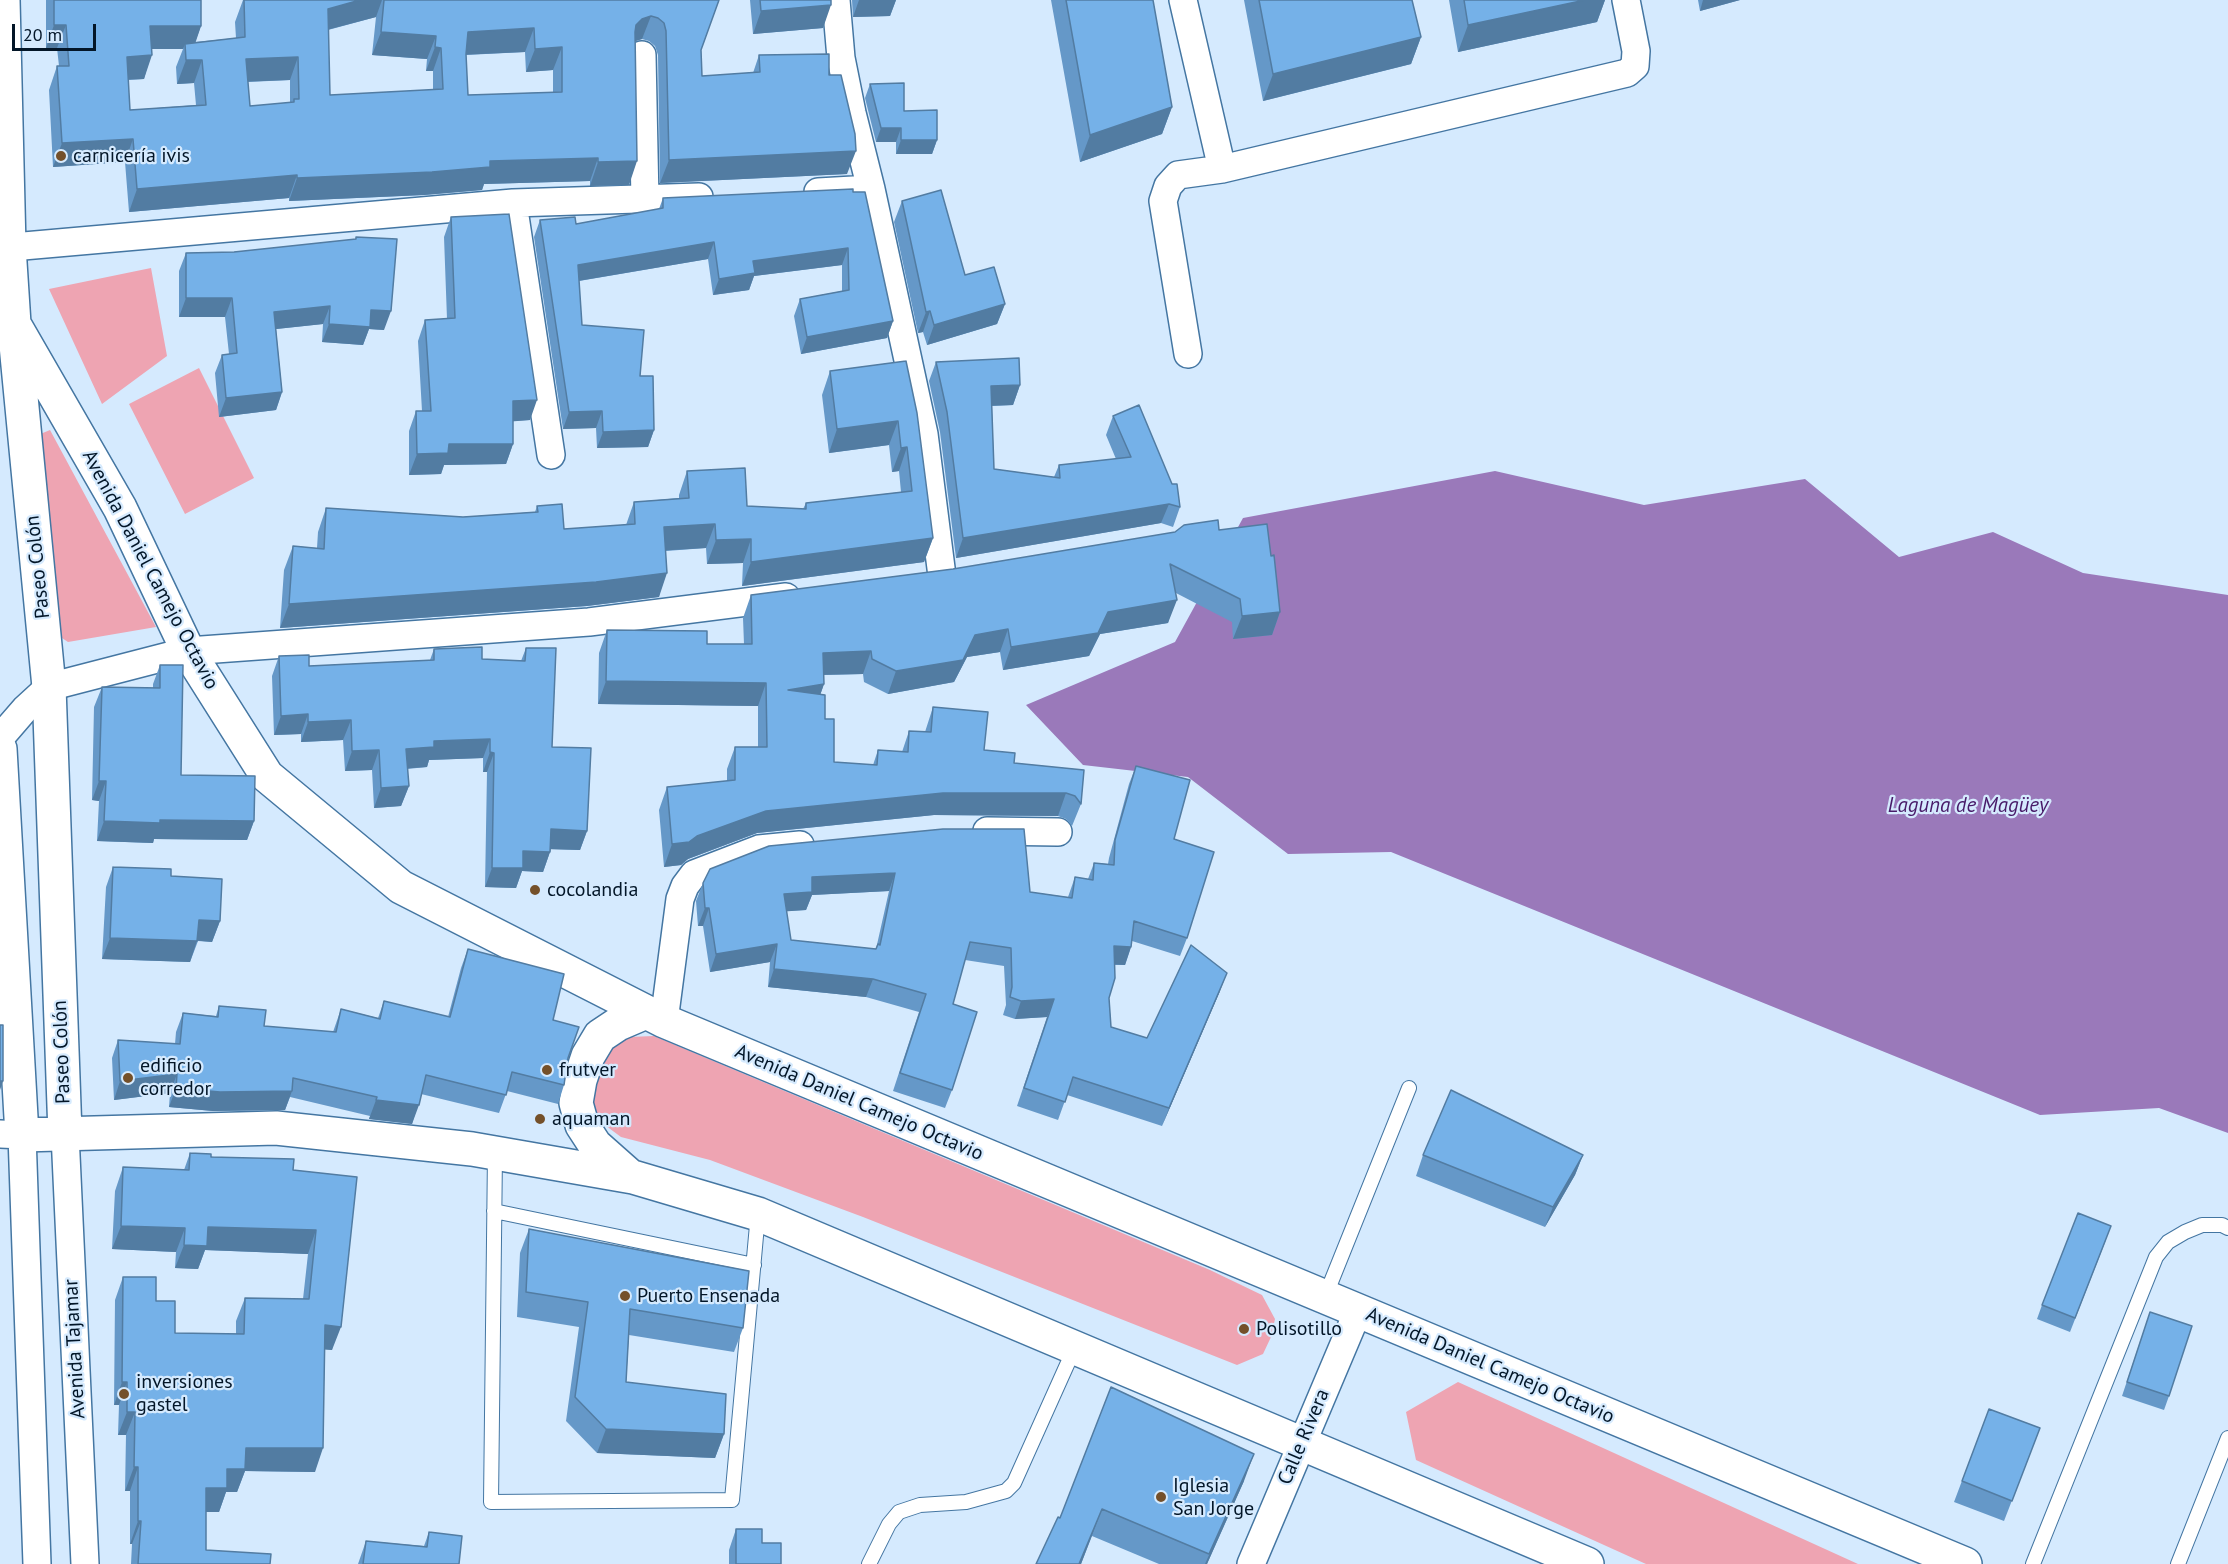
<!DOCTYPE html>
<meta charset="utf-8">
<style>
body{margin:0}
#map{position:relative;width:2228px;height:1564px;overflow:hidden;background:#d5eafe;font-family:"PT Sans",sans-serif}
canvas{display:block}
.scale{position:absolute;left:12px;top:24px;width:84px;height:27px;box-sizing:border-box;border:3px solid #031628;border-top:0;padding-left:8px;font-size:18px;line-height:21px;white-space:nowrap;color:#031628;-webkit-text-stroke:4px #d5eafe;paint-order:stroke}
</style>
<div id="map">
<canvas width="2228" height="1564"></canvas>
<div class="scale">20 m</div>
</div>
<script>
const ctx = document.querySelector('canvas').getContext('2d');
ctx.lineJoin = 'round';
function paint(path, color) { ctx.fillStyle = color; ctx.fill(path, 'evenodd'); }
const poly = rows => new Path2D(rows.map(r => 'M' + r).join(''));
function strokePath(path, color, width, dash) { ctx.strokeStyle = color; ctx.lineWidth = width; ctx.lineCap = dash ? 'butt' : 'round'; ctx.setLineDash(dash || []); ctx.stroke(path); }
function drawText(font, color, halo, rows, align = 'center') {
  ctx.font = font + ' "PT Sans",sans-serif'; ctx.lineWidth = 4.5; ctx.setLineDash([]); ctx.textBaseline = 'middle'; ctx.strokeStyle = halo; ctx.fillStyle = color; for (const [text, x, y, turn = 0] of rows) {
    ctx.save(); ctx.translate(x, y); ctx.rotate((+turn || 0) * Math.PI / 180); ctx.textAlign = isNaN(turn) ? turn : align; if (halo) ctx.strokeText(text, 0, 0); ctx.fillText(text, 0, 0); ctx.restore();
  }
}
paint(poly([
 [151,268,167,356,102,404,49,289],
 [199,368,254,478,185,514,129,404],
 [50,430,156,627,68,642,47,628,38,435],
 [654,1036,1210,1270,1262,1295,1275,1319,1271,1337,1263,1354,1237,1365,863,1217,710,1160,621,1137,594,1117,591,1069,607,1047,628,1037],
 [1458,1382,1858,1564,1646,1564,1416,1460,1406,1412]
]), '#eea4b2');
paint(poly([
 [1495,471,1644,505,1805,479,1899,557,1993,532,2083,573,2228,595,2228,1133,2159,1108,2040,1115,1391,852,1288,854,1188,777,1083,765,1026,705,1175,642,1243,518]
]), '#9a79ba');
const lane = poly([
 [495,1153,491,1502,732,1500,758,1214],
 [494,1211,754,1265],
 [1325,1297,1409,1088],
 [869,1564,889,1524,899,1512,920,1505,966,1502,1006,1491,1014,1483,1075,1347],
 [2033,1564,2156,1257,2168,1242,2185,1232,2202,1225,2222,1225,2228,1228],
 [2178,1564,2228,1438]
]);
const street = poly([
 [836,0,841,58,852,113,871,189,924,434,942,576],
 [1183,0,1222,169],
 [642,55,645,200],
 [818,192,871,189],
 [513,203,551,455],
 [0,248,513,203,699,197],
 [1188,354,1163,201,1168,186,1178,175,1222,169,1627,73,1635,66,1636,51,1626,0],
 [0,738,25,709,49,687,188,651,589,622,786,597],
 [987,831,1058,832],
 [664,1021,680,899,685,886,694,874,759,849,800,845],
 [0,1134,22,1135,37,1564],
 [65,1134,85,1564],
 [1251,1564,1358,1311]
]);
const secondary = poly([
 [3,0,9,247,14,324,49,687,65,1134],
 [14,324,120,508,188,651,267,776,401,887,664,1021,1965,1564],
 [0,749,22,1135,276,1128,472,1149,633,1177,758,1214,1587,1564],
 [630,1176,595,1145,582,1125,576,1103,580,1080,588,1056,600,1036,618,1024,646,1012]
]);
strokePath(lane, '#4476a2', 16);
strokePath(street, '#4476a2', 30);
strokePath(secondary, '#4476a2', 36);
strokePath(lane, '#fff', 14);
strokePath(street, '#fff', 27);
strokePath(secondary, '#fff', 33);
paint(poly([
 [46,0,201,0,201,26,195,42,236,38,235,22,243,0,719,0,701,50,702,76,753,73,759,55,829,75,847,174,660,183,658,55,655,46,649,41,642,39,635,41,629,185,590,186,590,181,484,184,482,190,424,195,289,201,289,198,129,212,125,162,53,167,49,90,57,66,59,66,57,48,46,48],
 [376,17,372,55,427,59,426,71,433,71,433,90,330,95,328,30],
 [152,49,183,49,176,67,177,84,194,83,196,105,130,110,128,80,144,79],
 [525,52,526,72,553,70,553,92,468,95,466,55],
 [290,80,290,103,250,106,248,82],
 [750,0,831,0,823,28,753,34],
 [852,0,896,0,890,16,853,17],
 [1051,0,1153,0,1172,107,1162,134,1080,162],
 [1244,0,1412,0,1421,37,1411,64,1263,101],
 [1449,0,1605,0,1597,22,1458,52],
 [1698,0,1740,0,1700,11],
 [870,84,904,111,937,140,932,154,896,154,896,142,876,142,865,98],
 [853,192,893,321,887,338,801,354,794,316,800,299,842,291,842,265,754,276,749,290,713,295,708,259,579,281,582,325,640,376,654,430,648,447,597,448,596,428,563,429,534,237,540,220,576,224,659,209,663,198],
 [902,201,965,275,1005,304,997,324,927,345,923,332,918,333,894,222],
 [451,217,530,420,513,421,513,444,506,464,444,465,441,474,409,475,409,431,416,411,422,411,418,341,425,320,447,319,444,237],
 [356,237,384,330,369,329,363,345,322,342,323,324,276,329,282,392,276,410,219,417,215,373,222,355,229,354,225,317,179,317,179,271,186,253,234,252,355,240],
 [906,361,933,538,924,562,742,586,743,563,707,564,706,548,666,551,659,597,587,606,280,628,284,570,293,546,317,548,318,532,326,508,463,517,535,512,537,506,564,529,626,525,634,502,679,498,679,495,687,471,747,506,803,509,806,503,901,492,899,471,892,472,889,445,829,453,822,395,830,371],
 [936,362,1020,385,1013,405,992,406,994,469,1054,477,1059,465,1116,459,1106,435,1113,416,1180,507,1173,527,1161,523,956,558,940,432,929,381],
 [1219,530,1271,556,1280,612,1272,635,1233,639,1232,622,1176,593,1168,623,1100,634,1089,656,1003,670,1000,652,967,657,954,682,888,694,864,682,863,674,824,675,824,684,820,695,834,762,873,765,878,750,902,752,909,731,925,732,933,707,984,750,1014,763,1084,770,1081,804,1072,826,1066,819,1058,816,934,815,757,833,688,859,681,865,664,867,659,810,667,787,727,781,727,769,735,747,758,747,758,706,598,704,599,653,607,630,707,644,744,644,743,618,751,595,953,569],
 [526,648,552,747,587,831,580,850,551,849,543,872,522,871,516,888,485,887,487,772,483,772,483,758,429,760,427,767,407,769,409,786,401,806,374,808,372,770,345,771,343,740,301,742,301,734,274,735,272,676,279,656,309,666,430,660,434,649,482,659,521,661],
 [160,665,181,775,254,821,247,840,154,839,153,843,97,841,99,801,92,800,94,707,102,687,153,688,153,684],
 [1136,766,1174,839,1187,938,1180,956,1132,941,1131,947,1125,965,1115,965,1109,998,1111,1027,1147,1038,1220,991,1162,1126,1067,1095,1058,1120,1017,1106,1047,1017,1015,1019,1003,1015,1006,1005,1004,966,965,960,953,1004,952,1090,945,1108,893,1091,919,1012,866,997,768,987,770,962,710,972,703,926,698,926,696,901,703,883,769,846,1030,892,1068,897,1075,877,1088,879,1094,863,1108,864,1109,858,1129,784],
 [889,891,876,949,791,940,786,911,806,910,812,895],
 [113,867,171,876,220,921,212,942,198,941,190,962,102,959,106,887],
 [468,949,553,1020,568,1058,564,1085,558,1104,507,1091,499,1113,421,1094,412,1124,369,1119,370,1116,290,1097,285,1110,213,1111,169,1107,170,1093,114,1100,112,1058,118,1040,175,1044,176,1032,183,1013,216,1016,219,1006,264,1026,333,1032,341,1009,378,1018,384,1001,448,1017,461,968],
 [190,1153,293,1170,357,1177,332,1350,325,1349,315,1472,245,1471,237,1492,226,1492,219,1512,206,1512,206,1550,270,1564,131,1564,132,1544,130,1544,130,1491,125,1491,126,1435,118,1435,119,1405,114,1405,115,1300,123,1277,156,1301,175,1333,236,1334,236,1321,245,1298,303,1299,308,1254,205,1250,198,1269,175,1268,176,1252,112,1249,115,1191,123,1167,184,1170],
 [1423,1155,1583,1155,1575,1175,1545,1227,1416,1176],
 [529,1229,743,1328,734,1352,629,1335,626,1382,724,1434,715,1458,597,1453,566,1421,579,1327,517,1317,520,1253],
 [2106,1240,2070,1332,2037,1319,2042,1305],
 [2150,1312,2169,1396,2164,1410,2122,1396],
 [1111,1387,1244,1481,1207,1564,1159,1564,1092,1536,1081,1564,1036,1564,1060,1518],
 [1989,1409,2040,1428,2004,1521,1954,1502],
 [736,1529,762,1543,781,1564,729,1564,729,1550],
 [429,1532,459,1564,358,1564,366,1541,424,1546]
]), '#6598c8');
paint(poly([
 [360,0,382,0,376,17,319,32,328,9],
 [859,0,896,0,890,16,853,17],
 [1585,0,1605,0,1597,22,1458,52,1468,25],
 [1703,0,1740,0,1700,11],
 [831,5,823,28,753,34,761,11],
 [651,16,642,39,633,42,636,25,642,19],
 [54,25,66,25,57,48,46,48],
 [150,26,201,26,193,50,185,44,183,49,141,49],
 [534,28,525,52,459,55,468,32],
 [381,32,436,36,427,59,372,55],
 [1421,37,1411,64,1263,101,1273,74],
 [435,47,441,48,433,71,426,71],
 [562,47,553,70,526,72,535,49],
 [152,55,144,79,119,80,127,57],
 [298,57,290,80,237,82,246,59],
 [186,60,202,60,194,83,177,84],
 [1172,107,1162,134,1080,162,1090,135],
 [881,128,901,128,896,142,876,142],
 [133,139,125,162,53,167,62,143],
 [901,140,937,140,932,154,896,154],
 [856,151,847,174,660,183,669,160],
 [598,158,590,181,484,184,482,190,424,195,289,201,297,178,490,161],
 [637,161,629,185,590,186,598,162],
 [297,175,289,198,129,212,137,189],
 [714,242,708,259,572,282,578,265],
 [848,248,842,265,754,276,749,290,713,295,719,279,753,261],
 [186,298,232,298,225,317,179,317],
 [1005,304,997,324,927,345,934,325],
 [330,306,323,324,267,330,274,312],
 [371,310,391,311,384,330,369,329,363,345,322,342,329,324],
 [930,311,923,332,918,333,926,312],
 [893,321,887,338,801,354,807,337],
 [1020,385,1013,405,984,406,991,386],
 [282,392,276,410,219,417,226,398],
 [537,400,530,420,505,422,513,401],
 [602,411,596,428,563,429,569,412],
 [898,421,889,445,829,453,837,429],
 [654,430,648,447,597,448,603,432],
 [449,444,513,444,506,464,444,465,441,474,409,475,417,454],
 [907,447,899,471,892,472,901,448],
 [1169,504,1161,523,956,558,963,538],
 [715,524,706,548,656,551,664,527],
 [933,538,924,562,742,586,751,562],
 [751,539,743,563,707,564,716,540],
 [667,573,659,597,587,606,280,628,289,604],
 [1177,600,1168,623,1100,634,1089,656,1003,670,1011,647,1108,612],
 [1280,612,1272,635,1233,639,1242,616],
 [1008,629,1000,652,967,657,954,682,888,694,896,671,975,635],
 [871,651,863,674,815,675,823,653],
 [606,681,766,683,758,706,598,704],
 [824,684,816,707,788,690],
 [308,714,301,734,274,735,281,716],
 [351,720,343,740,301,742,308,722],
 [490,739,483,758,429,760,427,767,399,769,406,749,434,741],
 [379,750,372,770,345,771,352,751],
 [490,752,494,753,487,772,483,772],
 [99,781,106,781,99,801,92,800],
 [409,786,401,806,374,808,381,788],
 [943,793,1066,793,1058,816,934,815,757,833,688,859,681,865,664,867,672,844,766,811],
 [160,820,254,821,247,840,154,839,153,843,97,841,104,821],
 [551,829,587,831,580,850,544,849],
 [523,851,550,852,543,872,522,871,516,888,485,887,492,868],
 [895,873,889,891,812,895,806,910,777,912,784,894,812,877],
 [705,908,709,908,703,926,698,926],
 [199,920,220,921,212,942,191,940],
 [110,938,197,941,190,962,102,959],
 [777,944,770,962,710,972,716,954],
 [1114,946,1131,947,1125,965,1108,964],
 [774,969,873,979,866,997,768,987],
 [1227,973,1220,991,1162,1126,1169,1108],
 [1054,999,1047,1017,1015,1019,1021,1001],
 [177,1074,170,1093,114,1100,120,1081],
 [0,1081,3,1081,0,1090],
 [176,1088,292,1091,285,1110,213,1111,169,1107],
 [376,1100,419,1105,412,1124,369,1119],
 [1583,1155,1575,1175,1545,1227,1553,1207],
 [121,1226,185,1228,176,1252,112,1249],
 [208,1227,316,1230,308,1254,205,1250,198,1269,175,1268,184,1245],
 [325,1325,341,1327,332,1350,316,1349],
 [122,1382,127,1382,119,1405,114,1405],
 [127,1412,135,1412,126,1435,118,1435],
 [606,1429,724,1434,715,1458,597,1453],
 [246,1448,323,1448,315,1472,245,1471,237,1492,226,1492,219,1512,198,1512,206,1488,227,1469],
 [1254,1454,1244,1481,1207,1564,1205,1564],
 [134,1467,138,1467,130,1491,125,1491],
 [1102,1509,1081,1564,1079,1564],
 [138,1521,141,1521,132,1544,130,1544]
]), '#527ca2');
const building = poly([
 [54,0,201,0,201,26,150,26,152,55,127,57,130,110,206,105,202,60,186,60,185,44,245,37,244,0,360,0,328,9,330,95,443,89,441,48,435,47,436,36,381,32,384,0,719,0,701,50,702,76,760,72,759,55,829,54,829,75,841,75,855,134,856,151,669,160,666,31,664,23,658,18,651,16,642,19,636,25,635,32,637,161,598,162,598,158,490,161,490,167,432,172,297,178,297,175,137,189,133,139,62,143,57,66,69,66,66,25,54,25,54,0],
 [534,28,535,49,562,47,562,92,468,95,466,54,468,32,534,28],
 [298,57,299,99,294,99,294,102,250,106,246,59,298,57],
 [760,0,831,0,831,5,761,11,760,0],
 [1066,0,1153,0,1172,107,1090,135,1066,0],
 [1259,0,1412,0,1421,37,1273,74,1259,0],
 [1464,0,1585,0,1468,25,1464,0],
 [904,83,904,111,937,110,937,140,901,140,901,128,881,128,870,84,904,83],
 [853,189,853,192,865,192,893,321,807,337,800,299,849,290,848,248,753,261,755,273,719,279,714,242,578,265,582,325,644,330,640,376,653,376,654,430,603,432,602,411,569,412,540,220,575,217,576,224,663,208,663,198,853,189],
 [941,190,965,275,994,267,1005,304,934,325,930,311,926,312,902,201,941,190],
 [509,214,537,400,513,401,513,444,449,444,448,453,417,454,416,411,431,411,425,320,455,318,451,217,509,214],
 [356,237,397,239,391,311,371,310,370,327,329,324,330,306,274,312,282,392,226,398,222,355,237,353,232,298,186,298,186,253,234,252,356,239,356,237],
 [1019,358,1020,385,991,386,994,469,1060,478,1059,465,1131,457,1113,416,1139,405,1172,484,1177,484,1180,507,1169,504,963,538,947,412,936,362,1019,358],
 [906,361,917,413,933,538,751,562,751,539,716,540,715,524,664,527,667,573,596,582,289,604,293,546,324,549,326,508,463,517,538,512,537,506,562,504,564,529,635,524,634,502,689,498,687,471,745,468,747,506,806,509,806,503,912,491,907,447,901,448,898,421,837,429,830,371,906,361],
 [1218,520,1219,530,1267,524,1271,556,1274,555,1280,612,1242,616,1240,599,1170,564,1177,600,1108,612,1098,633,1011,647,1008,629,975,635,963,660,896,671,872,659,871,651,823,653,824,684,788,690,825,695,825,719,834,719,834,762,877,765,878,750,908,752,909,731,931,732,933,707,988,712,984,750,1015,753,1014,763,1084,770,1081,804,1075,796,1066,793,943,793,766,811,697,836,689,842,672,844,667,787,735,780,735,747,767,747,766,683,606,681,607,630,707,631,707,644,752,644,751,595,953,569,1175,532,1184,525,1218,520],
 [482,647,482,659,525,661,526,648,556,648,552,747,591,748,587,831,551,829,550,852,523,851,523,868,492,868,494,753,490,752,490,739,434,741,434,747,406,749,409,786,381,788,379,750,352,751,351,720,308,722,308,714,281,716,279,656,309,655,309,666,434,660,434,649,482,647],
 [160,665,183,665,181,775,255,776,254,821,160,820,160,823,104,821,106,781,99,781,102,687,160,688,160,665],
 [1136,766,1190,780,1174,839,1214,852,1187,938,1134,921,1131,947,1114,946,1115,978,1109,998,1111,1027,1147,1038,1191,945,1227,973,1169,1108,1073,1077,1065,1102,1024,1088,1054,999,1021,1001,1010,997,1012,987,1011,948,970,942,953,1004,977,1012,952,1090,900,1073,926,994,873,979,774,969,777,944,716,954,709,908,705,908,703,883,710,869,769,846,943,829,1024,829,1030,892,1072,898,1075,877,1093,880,1094,863,1114,865,1115,840,1136,766],
 [895,873,880,945,878,944,876,949,791,940,784,894,812,892,812,877,895,873],
 [113,867,171,869,171,876,222,879,220,921,199,920,197,941,110,938,113,867],
 [468,949,564,974,553,1020,579,1027,568,1058,564,1085,512,1072,506,1095,426,1075,419,1105,376,1100,377,1097,293,1078,292,1091,220,1092,176,1088,177,1074,120,1081,118,1040,180,1044,183,1013,218,1017,219,1006,266,1010,264,1026,336,1032,341,1009,380,1019,384,1001,450,1017,468,949],
 [0,1025,3,1025,3,1081,0,1081,0,1025],
 [1451,1090,1583,1155,1553,1207,1423,1155,1451,1090],
 [190,1153,211,1154,211,1157,294,1159,293,1170,357,1177,341,1327,325,1325,323,1448,246,1448,245,1469,227,1469,227,1488,206,1488,206,1550,271,1554,270,1564,138,1564,141,1521,138,1521,138,1467,134,1467,135,1412,127,1412,127,1382,122,1382,123,1277,156,1277,156,1301,175,1301,175,1333,244,1334,245,1298,309,1299,316,1230,208,1227,207,1246,184,1245,185,1228,121,1226,123,1167,189,1170,190,1153],
 [2078,1213,2111,1226,2075,1318,2042,1305,2078,1213],
 [529,1229,749,1271,743,1328,630,1309,626,1382,726,1394,724,1434,606,1429,575,1397,588,1302,526,1292,529,1229],
 [2150,1312,2192,1326,2169,1396,2127,1382,2150,1312],
 [1111,1387,1254,1454,1209,1554,1102,1509,1079,1564,1036,1564,1058,1517,1060,1518,1111,1387],
 [1989,1409,2040,1428,2012,1501,1962,1481,1989,1409],
 [736,1529,762,1529,762,1543,781,1543,781,1564,736,1564,736,1529],
 [429,1532,462,1536,459,1564,363,1564,366,1541,427,1547,429,1532]
]);
paint(building, '#75b1e8');
strokePath(building, '#527ca2', 1.5);
for (const [x, y, r, color] of [
 [61,156,6,"#74502a"],
 [535,890,6,"#74502a"],
 [547,1070,6,"#74502a"],
 [128,1078,6,"#74502a"],
 [540,1119,6,"#74502a"],
 [625,1296,6,"#74502a"],
 [1244,1329,6,"#74502a"],
 [124,1394,6,"#74502a"],
 [1161,1497,6,"#74502a"]
]) { const dot = new Path2D(); dot.arc(x, y, r, 0, 2 * Math.PI); ctx.fillStyle = color; ctx.fill(dot); strokePath(dot, '#d5eafe', 2); }
drawText('20px', '#031628', '#d5eafe', [
 ["carnicería ivis",73,156],
 ["cocolandia",547,890],
 ["edificio",140,1066],
 ["corredor",140,1089],
 ["frutver",559,1070],
 ["aquaman",552,1119],
 ["Puerto Ensenada",637,1296],
 ["Polisotillo",1256,1329],
 ["inversiones",136,1382],
 ["gastel",136,1405],
 ["Iglesia",1173,1486],
 ["San Jorge",1173,1509]
], 'left');
drawText('20px', '#031628', '#d5eafe', [
 ["Paseo Colón",38,567,-96],
 ["Avenida Daniel Camejo Octavio",150,570,62],
 ["Paseo Colón",62,1052,-92],
 ["Avenida Daniel Camejo Octavio",859,1103,23],
 ["Avenida Tajamar",75,1349,-93],
 ["Avenida Daniel Camejo Octavio",1490,1366,23],
 ["Calle Rivera",1304,1437,-67]
]);
drawText('italic 21px', '#481b69', '#d5eafe', [
 ["Laguna de Magüey",1968,806]
]);
</script>
